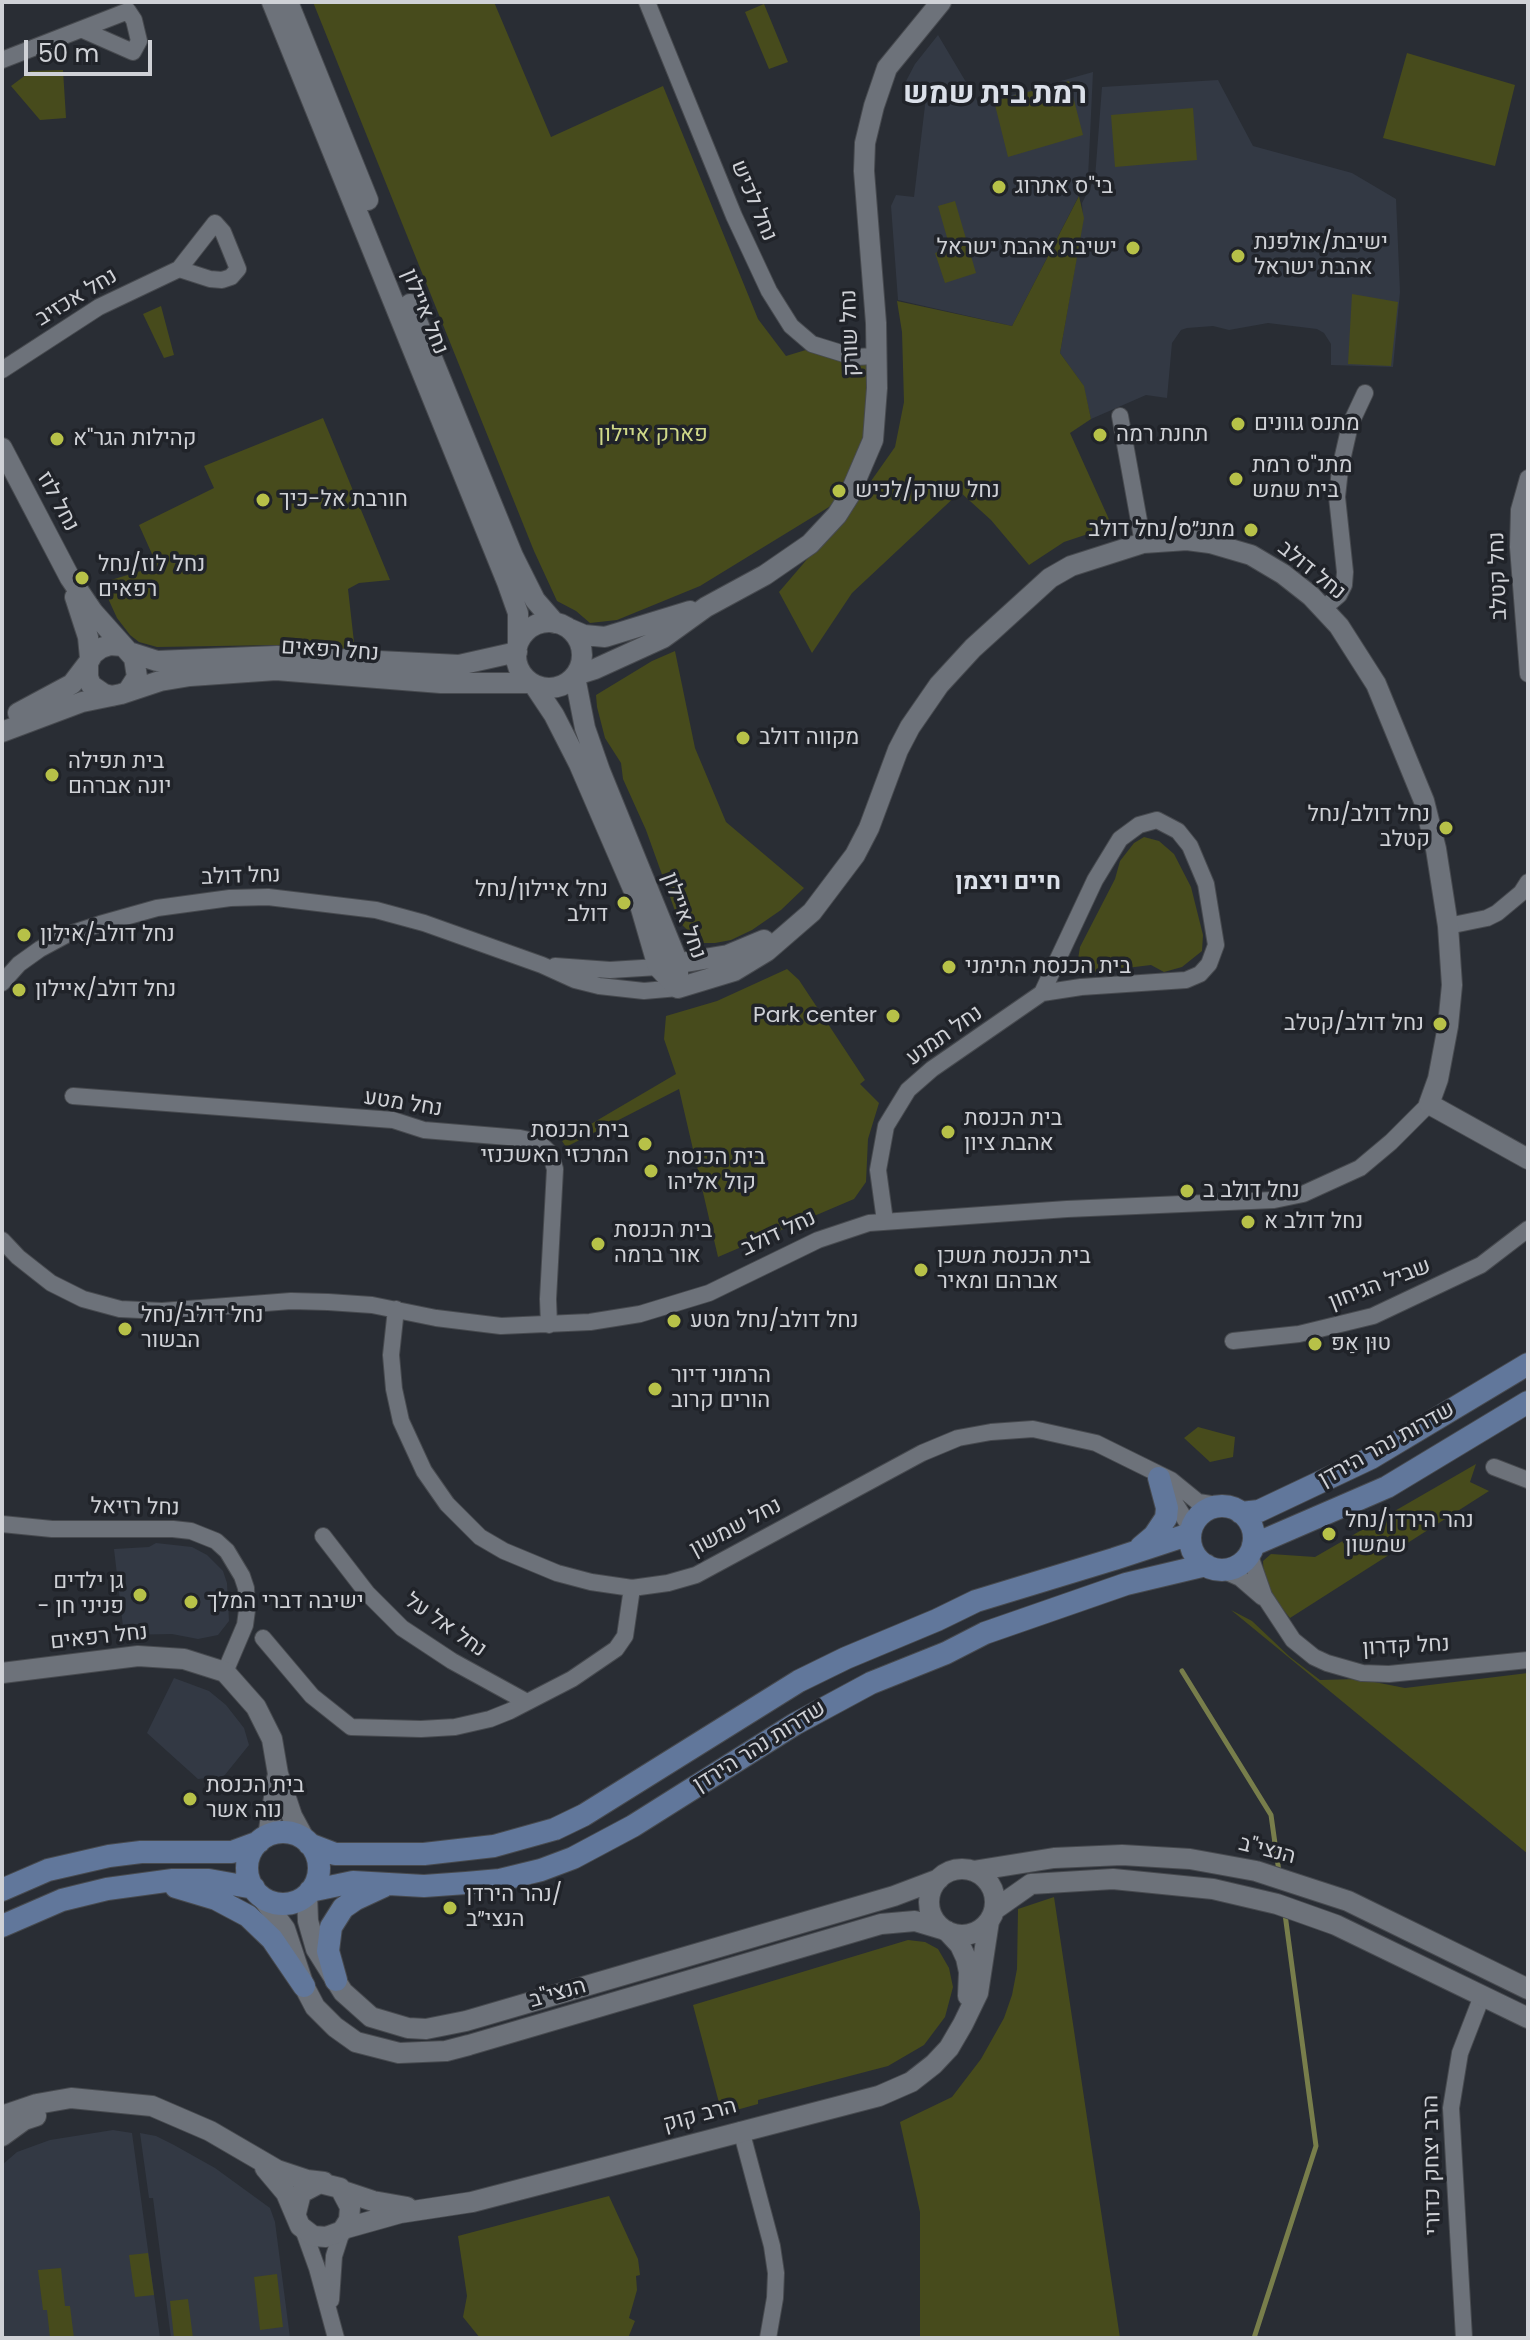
<!DOCTYPE html>
<meta charset="utf-8">
<style>
body{margin:0}
#map{position:relative;width:1530px;height:2340px;overflow:hidden;background:#292d34;font-family:Poppins,sans-serif}
canvas{display:block}
.frame{position:absolute;inset:0;border:4px solid #cfd1d6;pointer-events:none}
.scale{position:absolute;left:24px;top:40px;width:128px;height:36px;box-sizing:border-box;border:4px solid #cfd1d6;border-top:0;padding-left:10px;font-size:24px;line-height:28px;white-space:nowrap;color:#cfd1d6;-webkit-text-stroke:6px #202329;paint-order:stroke}
</style>
<div id="map">
<canvas width="1530" height="2340"></canvas>
<div class="frame"></div>
<div class="scale">50 m</div>
</div>
<script>
const ctx = document.querySelector('canvas').getContext('2d');
ctx.lineJoin = 'round';
function paint(path, color) { ctx.fillStyle = color; ctx.fill(path, 'evenodd'); }
const poly = rows => new Path2D(rows.map(r => 'M' + r).join(''));
function strokePath(path, color, width, dash) { ctx.strokeStyle = color; ctx.lineWidth = width; ctx.lineCap = dash ? 'butt' : 'round'; ctx.setLineDash(dash || []); ctx.stroke(path); }
function drawText(font, color, halo, rows, align = 'center') {
  ctx.font = font + ' Poppins,Heebo,sans-serif'; ctx.lineWidth = 7; ctx.setLineDash([]); ctx.textBaseline = 'middle'; ctx.strokeStyle = halo; ctx.fillStyle = color; for (const [text, x, y, turn = 0] of rows) {
    ctx.save(); ctx.translate(x, y); ctx.rotate((+turn || 0) * Math.PI / 180); ctx.textAlign = isNaN(turn) ? turn : align; if (halo) ctx.strokeText(text, 0, 0); ctx.fillText(text, 0, 0); ctx.restore();
  }
}
paint(poly([
 [938,35,979,104,1093,72,1088,178,1012,326,898,300,891,206,896,195,914,197,927,89,904,85,915,64],
 [1218,80,1253,146,1352,173,1396,199,1400,292,1393,367,1331,365,1331,344,1324,333,1317,329,1268,323,1229,330,1213,326,1187,328,1181,330,1172,343,1167,398,1146,395,1091,419,1083,385,1060,353,1083,220,1082,203,1095,178,1102,87],
 [156,1543,192,1547,207,1555,223,1571,227,1583,229,1621,218,1635,198,1639,172,1634,124,1635,114,1549,149,1547],
 [174,1678,209,1691,226,1705,244,1728,249,1745,224,1776,198,1779,147,1733],
 [113,2130,132,2133,160,2338,2,2338,2,2165,17,2152,50,2140],
 [140,2133,156,2136,174,2145,215,2168,270,2208,275,2222,290,2338,171,2338,153,2198,149,2198]
]), '#333944');
paint(poly([
 [313,2,494,2,551,137,663,86,758,319,786,356,809,349,869,362,865,437,842,492,829,507,700,586,617,620,590,623,576,611,557,601,534,551],
 [764,4,788,62,769,69,745,12],
 [1407,53,1515,85,1495,166,1383,138],
 [63,70,66,118,40,120,11,86,31,71],
 [1069,81,1083,135,1008,157,994,101],
 [1193,108,1197,160,1115,167,1111,115],
 [1079,196,1084,218,1060,353,1084,386,1091,419,1070,433,1112,526,1064,542,1029,565,991,520,960,492,852,593,812,653,779,592,857,501,895,447,904,402,902,332,897,301,1012,326],
 [955,201,976,273,945,283,935,253,950,248,938,206],
 [1352,294,1398,302,1391,366,1348,364],
 [161,306,174,355,164,358,143,314],
 [323,418,390,580,359,583,348,589,355,651,276,645,157,647,139,642,130,635,117,618,101,583,154,567,156,563,139,525,214,488,204,466],
 [675,651,695,748,726,822,804,888,781,910,752,930,731,940,715,943,701,943,679,922,646,830,623,779,621,763,605,738,597,707,596,695,652,661],
 [1144,837,1159,841,1174,854,1191,887,1203,935,1202,951,1182,967,1164,972,1151,965,1094,972,1085,970,1078,959,1080,947,1115,879,1120,861,1134,843],
 [787,969,799,980,865,1080,860,1084,879,1103,868,1139,866,1182,854,1199,718,1257,679,1089,566,1147,562,1141,676,1074,664,1039,666,1016,717,1001],
 [1198,1427,1235,1437,1233,1457,1210,1462,1184,1438],
 [1476,1464,1470,1482,1489,1491,1290,1618,1273,1597,1264,1579,1263,1561,1271,1554,1315,1557],
 [1231,1610,1252,1621,1290,1657,1320,1680,1359,1679,1405,1688,1528,1673,1528,1854],
 [1054,1897,1120,2338,920,2338,920,2212,900,2122,952,2097,981,2059,1004,2018,1012,1995,1017,1969,1018,1909],
 [908,1940,925,1942,938,1949,949,1968,953,1987,945,2017,924,2045,888,2066,758,2100,758,2104,722,2114,693,2005],
 [609,2196,638,2259,640,2275,636,2276,637,2290,629,2318,635,2321,628,2338,480,2338,463,2317,467,2296,458,2236],
 [148,2253,154,2295,135,2297,129,2255],
 [61,2268,65,2306,70,2306,74,2338,50,2338,47,2310,43,2310,38,2270],
 [277,2274,283,2327,260,2330,254,2277],
 [188,2299,193,2338,174,2338,170,2301]
]), '#474b1c');
strokePath(poly([
 [1182,1671,1271,1815,1279,1872],
 [1254,2338,1316,2146,1285,1914]
]), '#787e4b', 5);
const minor = poly([
 [647,2,734,216,769,291,791,326,812,344,854,357,877,356],
 [2,60,128,11,134,20,139,41,133,52,83,30],
 [2,370,99,307,179,269,215,223,223,232,238,269,231,277,222,280,210,279,179,269],
 [1120,416,1143,543],
 [1528,478,1519,510,1518,547,1528,674],
 [1324,608,1339,595,1344,585,1345,572,1337,497,1340,469,1350,425,1365,393],
 [1448,926,1487,918,1497,913,1521,893,1528,882],
 [555,966,610,970,658,967],
 [2,983,19,964,40,949,66,935,100,924,157,908,230,898,268,897,376,910,424,923,542,965,575,980,599,986,644,991,678,988],
 [73,1096,393,1120,424,1130,520,1138,538,1142,550,1153,555,1169,548,1299,549,1325],
 [885,1221,878,1170,886,1126,908,1090,932,1069,1042,993,1081,987,1186,980,1200,974,1209,964,1216,945,1206,884,1190,846,1178,831,1157,820,1139,825,1120,839,1095,880,1042,993],
 [2,1240,18,1257,51,1283,83,1299,120,1309,162,1311,291,1301,328,1302,372,1305,436,1318,501,1326,590,1322,640,1314,709,1293,818,1240,869,1223,1067,1209,1274,1200,1303,1194,1360,1168,1391,1142,1429,1104],
 [396,1309,391,1355,394,1389,401,1421,424,1471,447,1504,480,1537,504,1551,557,1573,591,1582,632,1588,668,1583,696,1575,922,1453,958,1438,991,1432,1033,1429,1096,1443,1171,1480,1198,1502,1223,1506],
 [1233,1341,1299,1334,1373,1316,1481,1265,1528,1229],
 [1494,1467,1528,1480],
 [1167,1490,1191,1529],
 [2,1524,52,1529,173,1529,191,1531,216,1541,227,1551,242,1576,246,1588,247,1610,245,1625,225,1672],
 [323,1536,367,1593,402,1628,452,1661,525,1701],
 [1249,1553,1264,1596,1293,1640,1314,1657,1327,1663,1362,1673,1389,1674,1528,1660],
 [1220,1569,1240,1578,1262,1597],
 [263,1638,312,1696,351,1727,421,1729,455,1727,490,1719,510,1711,572,1679,616,1649,625,1636,632,1588],
 [741,2130,772,2246,776,2273,775,2298,768,2338],
 [303,2229,317,2268,336,2338],
 [331,2300,334,2256,342,2231],
 [1464,2338,1451,2108,1460,2053,1482,1996]
]);
const tertiary = poly([
 [272,2,507,582,518,613,518,643],
 [288,2,368,200],
 [410,304,513,556,535,600,555,623],
 [2,448,70,578,93,612,134,658,137,677,128,691],
 [75,597,88,637,90,658],
 '516 655a33 33 0 1 1 66 0a33 33 0 1 1-66 0Z',
 [570,629,584,635,605,637,690,611],
 [132,653,157,661,277,656,459,665,517,652],
 [576,675,595,669,663,638,706,607,765,575,810,544,837,515,849,496,873,440,877,388,876,323,864,171,865,143,874,106,887,68,941,2],
 [575,677,585,728,600,771,678,963,678,988],
 [534,685,554,715,579,764,640,905,658,967,678,988],
 [112,696,104,694,91,685,88,677,88,663,93,654,101,648,110,645,123,646],
 [18,713,72,684,88,663],
 [2,732,82,702,121,694,160,681,190,676,276,670,441,683,531,683],
 [668,965,728,955,764,940],
 [678,988,734,971,767,951,812,912,855,855,869,828,898,750,910,727,939,685,973,648,1050,578,1071,566,1143,543,1187,540,1210,543,1251,555,1283,574,1311,596,1339,626,1376,684,1424,801,1436,849,1448,926,1452,985,1448,1026,1438,1079,1429,1104,1528,1159],
 [2,1673,138,1656,184,1659,225,1672,256,1707,272,1739,278,1774,292,1816,305,1840],
 [268,1836,277,1778],
 '929 1902a33 33 0 1 1 66 0a33 33 0 1 1-66 0Z',
 [973,1871,1054,1858,1122,1855,1190,1859,1256,1871,1348,1901,1528,1989],
 [307,1894,308,1921,316,1949,343,1992,371,2017,408,2028,426,2029,466,2021,894,1896,939,1879],
 [261,1896,285,1929,304,1986,315,2007,335,2027,356,2042,399,2053,446,2051,469,2045,881,1924,915,1921,945,1930],
 [994,1910,1031,1884,1113,1879,1213,1889,1277,1904,1336,1925,1528,2018],
 [947,1931,960,1945,966,1958,969,1972,968,1996],
 [2,2116,37,2104,71,2098,152,2106,210,2131,277,2170,307,2180,324,2182],
 [2,2136,24,2120,36,2116],
 [265,2168,286,2193,300,2226,313,2236,326,2237,342,2231,349,2220,350,2207,340,2188,320,2183,301,2193,296,2213],
 [343,2191,373,2201,407,2207],
 [343,2229,400,2213,472,2202,879,2096,911,2082,934,2064,949,2048,963,2024,978,1993,989,1921]
]);
const secondary = poly([
 '1190 1538a32 32 0 1 1 64 0a32 32 0 1 1-64 0Z',
 [1241,1513,1259,1511,1371,1458,1528,1364],
 [1253,1545,1387,1487,1528,1402],
 [1141,1547,1154,1536,1166,1518,1167,1508,1159,1478],
 '247 1868a36 36 0 1 1 72 0a36 36 0 1 1-72 0Z',
 [309,1844,335,1854,424,1854,494,1846,555,1829,584,1815,799,1681,846,1658,937,1620,976,1601,1114,1559,1190,1534],
 [176,1887,216,1899,248,1916,272,1939,304,1986],
 [2,1890,48,1870,109,1856,141,1852,232,1852,259,1842],
 [310,1891,353,1882,424,1886,466,1883,500,1880,541,1870,573,1858,633,1826,795,1724,871,1683,946,1653,985,1633,1126,1584,1206,1565],
 [2,1926,62,1900,107,1889,173,1880,209,1880,254,1888],
 [336,1980,328,1951,331,1927,343,1908,356,1899,384,1886]
]);
strokePath(minor, '#474a4f', 18);
strokePath(tertiary, '#474a4f', 22);
strokePath(secondary, '#474a4f', 24);
strokePath(minor, '#6d727a', 16);
strokePath(tertiary, '#6d727a', 20);
strokePath(secondary, '#61779b', 22);
for (const [x, y, r, color] of [
 [999,187,8,"#b7c148"],
 [1133,248,8,"#b7c148"],
 [1238,256,8,"#b7c148"],
 [1238,424,8,"#b7c148"],
 [1100,435,8,"#b7c148"],
 [57,439,8,"#b7c148"],
 [1236,479,8,"#b7c148"],
 [839,491,8,"#b7c148"],
 [263,500,8,"#b7c148"],
 [1251,530,8,"#b7c148"],
 [82,578,8,"#b7c148"],
 [743,738,8,"#b7c148"],
 [52,775,8,"#b7c148"],
 [1446,828,8,"#b7c148"],
 [624,903,8,"#b7c148"],
 [24,935,8,"#b7c148"],
 [949,967,8,"#b7c148"],
 [19,990,8,"#b7c148"],
 [893,1016,8,"#b7c148"],
 [1440,1024,8,"#b7c148"],
 [948,1132,8,"#b7c148"],
 [645,1144,8,"#b7c148"],
 [651,1171,8,"#b7c148"],
 [1187,1191,8,"#b7c148"],
 [1248,1222,8,"#b7c148"],
 [598,1244,8,"#b7c148"],
 [921,1270,8,"#b7c148"],
 [674,1321,8,"#b7c148"],
 [125,1329,8,"#b7c148"],
 [1315,1344,8,"#b7c148"],
 [655,1389,8,"#b7c148"],
 [1329,1534,8,"#b7c148"],
 [140,1595,8,"#b7c148"],
 [191,1602,8,"#b7c148"],
 [190,1799,8,"#b7c148"],
 [450,1908,8,"#b7c148"]
]) { const dot = new Path2D(); dot.arc(x, y, r, 0, 2 * Math.PI); ctx.fillStyle = color; ctx.fill(dot); strokePath(dot, '#202329', 3); }
drawText('22px', '#cfd1d6', '#202329', [
 ["בי\"ס אתרוג",1015,187],
 ["ישיבת/אולפנת",1254,243],
 ["אהבת ישראל",1254,268],
 ["ישיבת אהבת ישראל",1117,248,"right"],
 ["מתנס גוונים",1254,424],
 ["תחנת רמה",1116,435],
 ["קהילות הגר\"א",73,439],
 ["מתנ\"ס רמת",1252,466],
 ["בית שמש",1252,491],
 ["נחל שורק/לכיש",855,491],
 ["חורבת אל-כיך",279,500],
 ["מתנ״ס/נחל דולב",1235,530,"right"],
 ["נחל לוז/נחל",98,565],
 ["רפאים",98,590],
 ["מקווה דולב",759,738],
 ["בית תפילה",68,762],
 ["יונה אברהם",68,787],
 ["נחל דולב/נחל",1430,815,"right"],
 ["קטלב",1430,840,"right"],
 ["נחל איילון/נחל",608,890,"right"],
 ["דולב",608,915,"right"],
 ["נחל דולב/אילון",40,935],
 ["בית הכנסת התימני",965,967],
 ["נחל דולב/איילון",35,990],
 ["Park center",877,1016,"right"],
 ["נחל דולב/קטלב",1424,1024,"right"],
 ["בית הכנסת",964,1119],
 ["אהבת ציון",964,1144],
 ["בית הכנסת",629,1131,"right"],
 ["המרכזי האשכנזי",629,1156,"right"],
 ["בית הכנסת",667,1158],
 ["קול אליהו",667,1183],
 ["נחל דולב ב",1203,1191],
 ["נחל דולב א",1264,1222],
 ["בית הכנסת",614,1231],
 ["אור ברמה",614,1256],
 ["בית הכנסת משכן",937,1257],
 ["אברהם ומאיר",937,1282],
 ["נחל דולב/נחל",141,1316],
 ["הבשור",141,1341],
 ["נחל דולב/נחל מטע",690,1321],
 ["טוּן אַפּ",1331,1344],
 ["הרמוני דיור",671,1376],
 ["הורים קרוב",671,1401],
 ["נהר הירדן/נחל",1345,1521],
 ["שמשון",1345,1546],
 ["גן ילדים",124,1582,"right"],
 ["- פניני חן",124,1607,"right"],
 ["ישיבה דברי המלך",207,1602],
 ["בית הכנסת",206,1786],
 ["נוה אשר",206,1811],
 ["נהר הירדן/",466,1895],
 ["הנצי״ב",466,1920]
], 'left');
drawText('22px', '#cfd1d6', '#202329', [
 ["נחל לכיש",753,201,67],
 ["נחל אכזיב",77,298,-31],
 ["נחל איילון",424,312,68],
 ["נחל שורק",851,333,-92],
 ["נחל לוז",57,502,62],
 ["נחל דולב",1311,571,39],
 ["נחל קטלב",1499,576,-92],
 ["נחל רפאים",330,651,4],
 ["נחל דולב",241,877,-2],
 ["נחל איילון",683,916,70],
 ["נחל תמנע",945,1036,-35],
 ["נחל מטע",403,1104,9],
 ["נחל דולב",779,1234,-25],
 ["שביל הגיחון",1380,1285,-21],
 ["שדרות נהר הירדן",1387,1445,-29],
 ["נחל רזיאל",135,1508,1],
 ["נחל שמשון",736,1528,-28],
 ["נחל אל על",445,1626,35],
 ["נחל רפאים",99,1638,-6],
 ["נחל קדרון",1406,1647,-3],
 ["שדרות נהר הירדן",760,1747,-32],
 ["הנצי\"ב",1267,1851,14],
 ["הנצי\"ב",558,1994,-16],
 ["הרב קוק",700,2116,-15],
 ["הרב יצחק כדורי",1433,2165,-91]
]);
drawText('22px', '#cfd888', '#202329', [
 ["פארק איילון",653,435]
]);
drawText('bold 24px', '#dbe0e9', '#202329', [
 ["חיים ויצמן",1008,883]
]);
drawText('bold 30px', '#dbe0e9', '#202329', [
 ["רמת בית שמש",995,95]
]);
</script>
